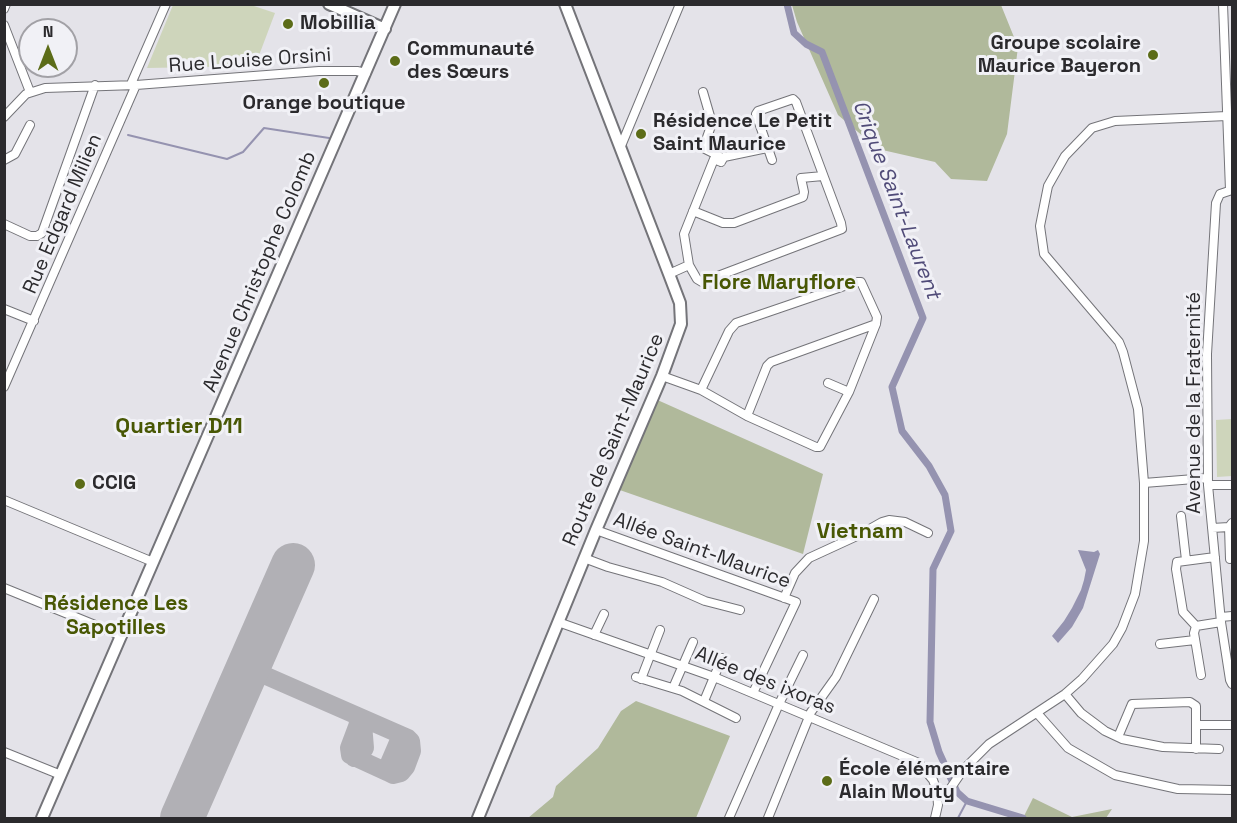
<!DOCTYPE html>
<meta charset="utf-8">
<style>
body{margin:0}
#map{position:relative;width:1237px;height:823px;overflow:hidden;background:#e4e3e9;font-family:"Space Grotesk",sans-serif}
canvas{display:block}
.frame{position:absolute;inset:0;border:6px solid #2b2a2d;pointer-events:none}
.north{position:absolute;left:18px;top:18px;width:60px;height:60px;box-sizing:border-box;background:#f1f1f6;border:2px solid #a2a1a6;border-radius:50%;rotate:0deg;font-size:16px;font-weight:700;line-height:24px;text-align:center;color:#2b2a2d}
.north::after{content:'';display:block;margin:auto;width:21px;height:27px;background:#5c6c18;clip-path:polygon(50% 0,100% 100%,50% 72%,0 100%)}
</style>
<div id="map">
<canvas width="1237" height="823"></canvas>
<div class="frame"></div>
<div class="north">N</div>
</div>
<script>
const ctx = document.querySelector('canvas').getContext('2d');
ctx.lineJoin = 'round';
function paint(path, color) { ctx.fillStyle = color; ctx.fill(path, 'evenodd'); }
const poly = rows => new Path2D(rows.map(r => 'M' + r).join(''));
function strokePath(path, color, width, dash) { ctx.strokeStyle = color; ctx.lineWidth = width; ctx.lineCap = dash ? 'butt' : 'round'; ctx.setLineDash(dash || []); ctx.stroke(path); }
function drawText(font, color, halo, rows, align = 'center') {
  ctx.font = font + ' "Space Grotesk",sans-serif'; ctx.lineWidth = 6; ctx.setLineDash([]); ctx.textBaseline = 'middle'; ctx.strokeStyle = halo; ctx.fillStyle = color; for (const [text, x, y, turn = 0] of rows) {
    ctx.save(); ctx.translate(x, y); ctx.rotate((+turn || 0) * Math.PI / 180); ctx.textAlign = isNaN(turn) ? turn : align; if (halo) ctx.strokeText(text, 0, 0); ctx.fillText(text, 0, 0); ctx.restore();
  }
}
paint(poly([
 [173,5,251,5,275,13,255,66,147,68],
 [1232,419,1232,476,1217,477,1216,420]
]), '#ced5bb');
paint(poly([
 [792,5,1001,5,1018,47,1007,134,987,181,951,179,935,162,878,149,838,115,797,22],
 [653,398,823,474,803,554,614,488],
 [636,701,730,736,696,818,528,818,553,797,556,786,598,748,621,711],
 [1033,798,1072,817,1112,809,1106,818,1023,818]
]), '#b0b99b');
paint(poly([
 [1078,550,1094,552,1098,550,1100,554,1083,608,1072,627,1058,643,1052,636,1064,621,1072,608,1081,590,1084,580,1086,570]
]), '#9593b0');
strokePath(poly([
 [128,135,227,159,243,152,264,128,329,138],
 [958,818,967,801]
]), '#9593b0', 2);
strokePath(poly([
 [787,4,794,33,806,44,822,52,923,318,892,387,902,431,929,466,945,495,951,531,933,569,930,722,939,752,957,792,967,801,1023,818]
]), '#9593b0', 7);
strokePath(poly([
 [282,591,300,575,300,567,293,565],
 [257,647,256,665,264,675,408,738,411,741,412,751,406,767,401,773,393,775,387,772,387,768,399,740,398,734],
 [241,685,250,677,264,675],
 [357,716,358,724,349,748,350,755,387,772],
 [354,758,361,754,365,748,363,724]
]), '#b1b0b5', 18);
strokePath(poly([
 [182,818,293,565]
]), '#b1b0b5', 44);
const street = poly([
 [1223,4,1230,190],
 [4,9,6,4],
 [4,25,30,92],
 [131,84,166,4],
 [703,92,712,123,704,146,705,149,719,156,721,162],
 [4,117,26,94,45,88,136,85,319,71,357,71,366,73],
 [621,146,680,4],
 [4,160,15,154,30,125],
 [721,162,714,159,684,234,689,265,697,279,702,282,842,229,841,223,796,102,793,99,758,111,756,114,772,160],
 [721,162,724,157,767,148],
 [1232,190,1220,194,1216,203,1207,354,1208,485,1221,622,1230,680,1232,684],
 [693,211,723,223,734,223,803,197,804,192,801,178,823,176],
 [4,224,30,236,37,236,42,233,95,85],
 [669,274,689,265],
 [4,309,34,321],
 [662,376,701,390,747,416,816,447,820,447,849,392,876,324,877,317,861,282,856,282,736,323,729,331,701,390],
 [828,383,849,392],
 [4,387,136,85],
 [747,416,767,366,771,362,876,324],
 [1144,483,1138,409,1123,352,1119,342,1044,254,1040,226,1048,186,1065,156,1092,128,1115,121,1227,116],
 [1208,485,1232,485],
 [4,500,153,562],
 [1181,516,1186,560],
 [1229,527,1230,559],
 [1212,528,1229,527,1232,523],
 [596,530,796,602,753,693],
 [584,558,608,567,662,582,705,601,740,610],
 [4,588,122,636],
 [784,598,795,573,809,558,859,535,882,522,889,520,905,522,928,533],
 [1221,617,1232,616],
 [558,622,714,677,919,763,933,780,937,791,938,805,935,818],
 [1196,626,1183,612,1176,569,1177,562,1215,557],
 [594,635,604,614],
 [1160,644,1195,640],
 [1201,675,1194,633,1196,626,1221,622],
 [636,677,682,691,736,718],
 [641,679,660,630],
 [673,688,693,642],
 [1065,694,1081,713,1105,731,1122,739,1163,747,1219,749],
 [704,701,722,658],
 [1037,713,1068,748,1115,775,1178,789,1232,790],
 [1196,725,1232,725],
 [1118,737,1132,704,1190,702,1196,706,1196,749],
 [4,752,61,775],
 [939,797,950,789,963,770,989,744,1065,694,1082,679,1113,644,1122,628,1135,594,1144,541,1144,483,1207,478],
 [729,818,779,704,803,655],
 [768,818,811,712,836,677,874,599]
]);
const secondary = poly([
 [329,4,385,29],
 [42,818,395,4],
 [478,818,596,530,662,376,681,324,680,303,669,274,565,4]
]);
strokePath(street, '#747479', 10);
strokePath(secondary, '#747479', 14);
strokePath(street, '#fff', 8);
strokePath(secondary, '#fff', 10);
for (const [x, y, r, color] of [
 [288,24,6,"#5c6c18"],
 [1153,55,6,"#5c6c18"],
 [395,61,6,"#5c6c18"],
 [324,83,6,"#5c6c18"],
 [641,134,6,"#5c6c18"],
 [80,484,6,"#5c6c18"],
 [827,781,6,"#5c6c18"]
]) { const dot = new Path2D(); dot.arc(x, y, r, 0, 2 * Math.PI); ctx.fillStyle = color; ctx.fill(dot); strokePath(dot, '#f1f1f6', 2); }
drawText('bold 20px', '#2b2a2d', '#f1f1f6', [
 ["Mobillia",300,24],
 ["Groupe scolaire",1141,44,"right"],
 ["Maurice Bayeron",1141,67,"right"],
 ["Communauté",407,50],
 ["des Sœurs",407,73],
 ["Orange boutique",324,104,"center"],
 ["Résidence Le Petit",653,122],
 ["Saint Maurice",653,145],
 ["CCIG",92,484],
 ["École élémentaire",839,770],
 ["Alain Mouty",839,793]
], 'left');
drawText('20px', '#2b2a2d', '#f1f1f6', [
 ["Rue Louise Orsini",250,61,-4],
 ["Rue Edgard Milien",63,214,-67],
 ["Avenue Christophe Colomb",260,272,-67],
 ["Avenue de la Fraternité",1195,403,-90],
 ["Route de Saint-Maurice",614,440,-67],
 ["Allée Saint-Maurice",702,551,20],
 ["Allée des ixoras",765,681,22]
]);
drawText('italic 21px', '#504b78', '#f1f1f6', [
 ["Crique Saint-Laurent",896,200,69]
]);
drawText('bold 21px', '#485704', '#f1f1f6', [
 ["Flore Maryflore",779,283],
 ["Résidence Les",116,604],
 ["Sapotilles",116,628]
]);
drawText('bold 22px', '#485704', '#f1f1f6', [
 ["Quartier D11",179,427],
 ["Vietnam",860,532]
]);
</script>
